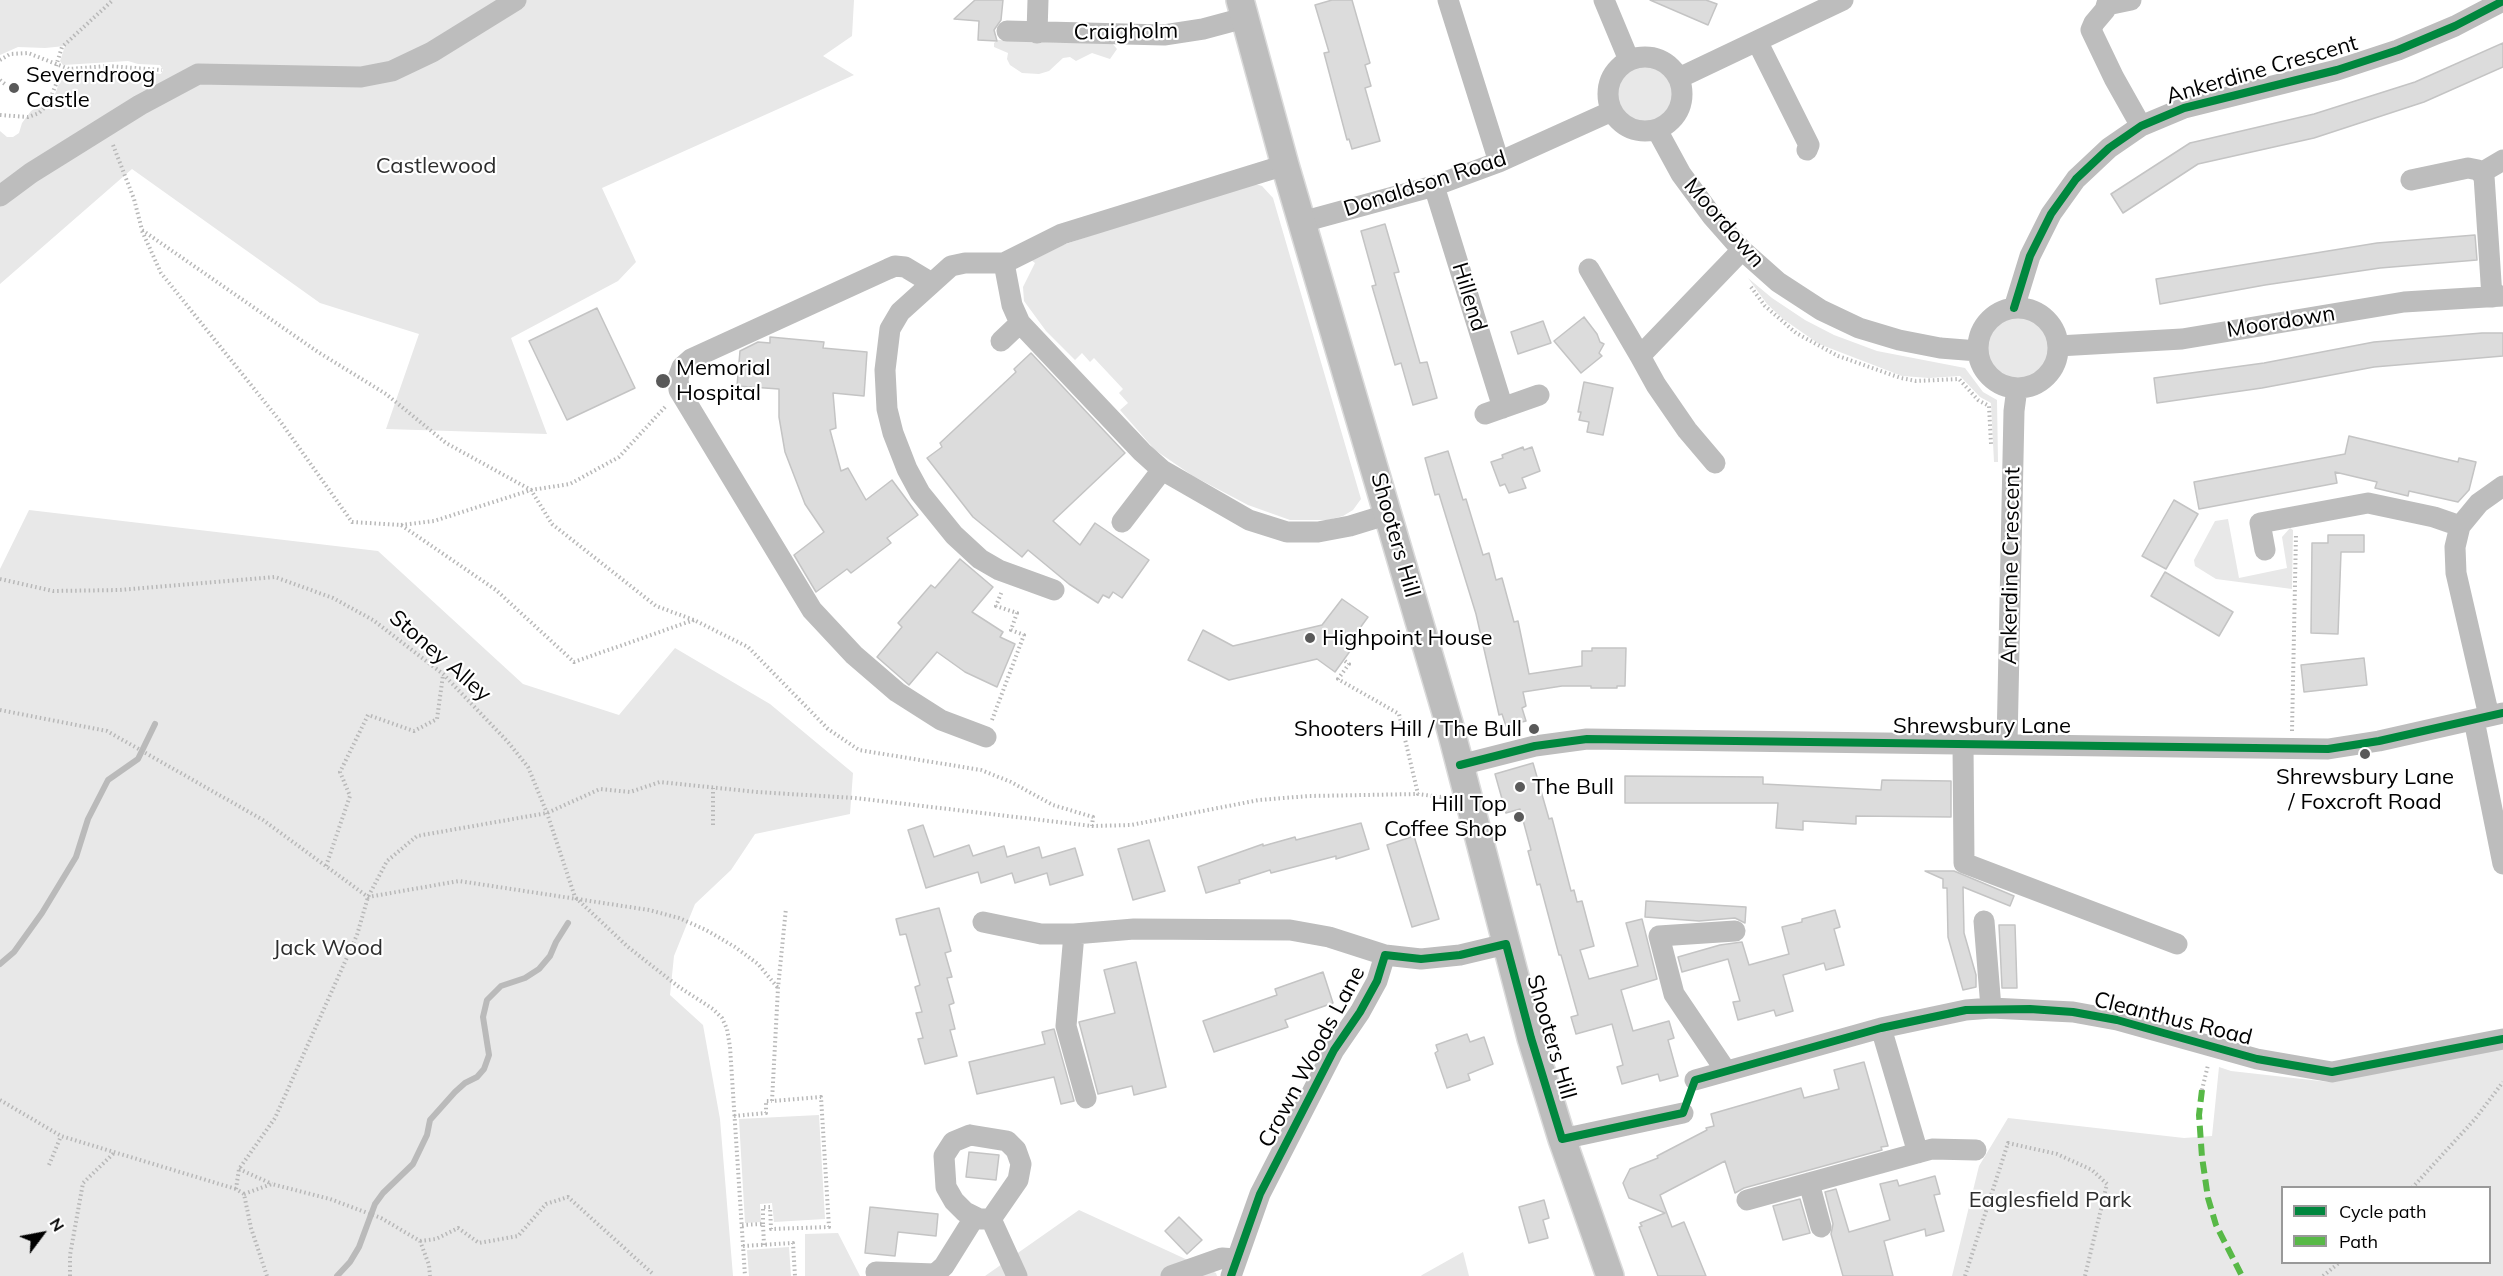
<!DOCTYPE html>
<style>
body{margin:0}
#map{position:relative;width:2503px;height:1276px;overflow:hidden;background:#fff;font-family:Mulish,sans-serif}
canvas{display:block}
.legend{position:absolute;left:2281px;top:1186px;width:210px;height:78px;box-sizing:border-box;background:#fff;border:2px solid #999;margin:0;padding:8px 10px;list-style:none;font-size:18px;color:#000}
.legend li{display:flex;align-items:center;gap:12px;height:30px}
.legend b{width:30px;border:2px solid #999}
.north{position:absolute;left:12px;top:1204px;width:60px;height:60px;-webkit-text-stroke:4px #fff;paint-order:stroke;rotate:58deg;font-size:16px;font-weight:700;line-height:24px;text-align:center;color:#000}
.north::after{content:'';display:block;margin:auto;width:21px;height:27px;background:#000;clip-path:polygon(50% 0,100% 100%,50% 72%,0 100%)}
</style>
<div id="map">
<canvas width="2503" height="1276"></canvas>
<ul class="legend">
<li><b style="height:8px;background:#00873e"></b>Cycle path</li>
<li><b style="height:8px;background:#58b947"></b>Path</li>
</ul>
<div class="north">N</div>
</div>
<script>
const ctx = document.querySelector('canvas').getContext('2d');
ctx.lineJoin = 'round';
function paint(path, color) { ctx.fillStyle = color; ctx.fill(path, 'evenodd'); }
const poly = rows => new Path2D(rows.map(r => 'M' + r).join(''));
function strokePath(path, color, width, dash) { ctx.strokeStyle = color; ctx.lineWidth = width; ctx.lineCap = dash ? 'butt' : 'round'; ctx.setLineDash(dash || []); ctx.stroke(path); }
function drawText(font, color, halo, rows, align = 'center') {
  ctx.font = font + ' Mulish,sans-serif'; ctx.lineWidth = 4.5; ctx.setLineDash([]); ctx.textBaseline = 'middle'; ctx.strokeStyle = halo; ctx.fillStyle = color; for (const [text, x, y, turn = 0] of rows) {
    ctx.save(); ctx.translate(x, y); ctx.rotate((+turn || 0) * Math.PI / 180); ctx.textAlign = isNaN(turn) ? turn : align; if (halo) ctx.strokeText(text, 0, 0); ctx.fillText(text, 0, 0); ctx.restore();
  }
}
paint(poly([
 [0,0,854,0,852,36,823,56,854,75,602,188,636,262,618,281,511,338,547,434,386,429,419,334,320,303,132,169,0,284,0,131,7,137,13,137,19,133,22,123,31,111,40,105,52,102,60,81,68,76,101,71,135,71,161,74,163,70,160,65,138,64,128,61,63,65,60,61,65,46,45,48,18,47,0,55],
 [998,40,1066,43,1111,42,1117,49,1110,59,1092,53,1076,61,1070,57,1063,58,1049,71,1039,74,1022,73,1010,65,1007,59,1008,53,994,47,994,43],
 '1616 94a29 29 0 1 1 58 0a29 29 0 1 1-58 0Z',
 [1252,183,1262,186,1273,198,1361,499,1353,510,1343,516,1328,520,1290,520,1248,505,1193,476,1155,450,1120,410,1128,403,1119,393,1123,389,1094,358,1090,362,1082,353,1075,360,1046,331,1024,301,1023,287,1035,263,1031,260,1048,250,1244,184],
 [1748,278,1772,298,1805,320,1834,335,1877,351,1965,368,1983,392,1997,400,1998,462,1994,462,1991,403,1980,397,1960,376,1929,378,1902,376,1819,344,1783,319,1767,304],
 '1986 348a32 32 0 1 1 64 0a32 32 0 1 1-64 0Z',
 [29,510,378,551,523,684,619,715,675,648,770,704,853,773,850,814,755,834,731,870,695,904,674,956,670,995,703,1025,720,1119,733,1276,0,1276,0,569],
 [2228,519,2239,578,2287,568,2282,537,2290,528,2293,530,2292,589,2216,579,2195,566,2194,560,2215,521],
 [2503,1048,2503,1276,1952,1276,1979,1166,2008,1118,2184,1138,2212,1136,2219,1067,2231,1071,2329,1082],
 [2282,1188,2490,1188,2490,1262,2282,1262],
 [819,1115,825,1219,774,1222,772,1203,760,1204,761,1222,745,1223,739,1119],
 [1079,1210,1216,1273,1217,1276,985,1276],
 [838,1233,860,1276,805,1276,805,1234],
 [789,1247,791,1276,749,1276,747,1250],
 [1463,1252,1469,1276,1421,1276,1422,1275]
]), '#e8e8e8');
strokePath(poly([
 [0,964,14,952,42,913,76,857,88,819,108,780,138,759,155,724],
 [337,1276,350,1262,359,1247,375,1204,383,1193,413,1164,427,1135,430,1120,455,1092,465,1083,477,1077,484,1069,489,1055,483,1017,487,1000,501,986,525,978,539,969,550,956,556,942,568,923]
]), '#bababa', 6);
const building = poly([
 [975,0,1003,0,1001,20,994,30,997,41,978,40,979,21,954,19,975,0],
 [1332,0,1352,0,1370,63,1365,65,1371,86,1365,88,1380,141,1352,149,1349,139,1347,140,1324,53,1329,52,1315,5,1332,0],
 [1650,0,1706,0,1717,4,1708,25,1650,0],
 [2503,43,2503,67,2424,102,2314,138,2198,164,2123,213,2111,194,2190,143,2314,114,2374,95,2415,82,2503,43],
 [1385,224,1399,272,1394,273,1420,363,1427,362,1437,398,1413,405,1401,363,1395,365,1372,286,1376,285,1361,231,1385,224],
 [2475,235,2477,260,2380,268,2265,285,2160,304,2156,279,2377,243,2475,235],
 [597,308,635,388,567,420,529,341,597,308],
 [1584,317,1597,334,1600,342,1604,344,1599,353,1602,356,1581,373,1554,341,1584,317],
 [1543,321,1551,343,1518,354,1511,332,1543,321],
 [2482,333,2503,333,2503,356,2374,367,2262,388,2157,403,2154,378,2264,363,2374,342,2482,333],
 [770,337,824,342,823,348,867,352,864,396,833,393,836,428,830,430,841,471,848,468,866,500,892,480,918,515,887,538,891,543,851,573,847,569,816,592,794,555,824,532,805,504,785,452,779,417,779,389,737,386,740,351,758,342,770,343,770,337],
 [1031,353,1125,453,1053,521,1080,545,1095,523,1149,560,1122,598,1113,592,1109,598,1103,595,1098,603,1069,584,1028,550,1022,557,973,517,927,458,942,447,940,443,1016,372,1014,369,1031,353],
 [1584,382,1613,388,1603,435,1587,432,1589,422,1579,420,1581,412,1578,412,1584,382],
 [2349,436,2458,462,2459,458,2476,462,2469,490,2458,502,2409,491,2408,496,2375,488,2377,482,2335,472,2337,483,2199,509,2194,482,2345,454,2349,436],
 [1523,447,1524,450,1532,447,1540,471,1522,478,1526,488,1509,493,1505,484,1500,486,1491,462,1503,458,1502,455,1523,447],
 [1448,451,1463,500,1466,499,1483,555,1489,553,1496,580,1502,578,1514,622,1518,621,1529,674,1582,666,1582,651,1592,651,1592,648,1626,648,1625,686,1617,686,1617,688,1591,688,1591,686,1562,686,1523,692,1526,706,1522,708,1526,721,1506,726,1502,714,1499,715,1476,614,1439,494,1435,495,1425,458,1448,451],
 [2174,500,2198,514,2166,569,2142,556,2174,500],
 [2328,535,2364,535,2364,552,2341,552,2338,634,2311,633,2312,543,2328,543,2328,535],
 [960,559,993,587,972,612,1003,632,1000,637,1015,644,997,687,965,672,937,652,909,685,877,657,902,627,898,623,931,585,935,588,960,559],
 [2165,572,2233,612,2219,636,2151,596,2165,572],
 [1342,599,1368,617,1349,643,1353,647,1335,672,1317,659,1229,680,1188,660,1203,630,1233,646,1322,625,1342,599],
 [2364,658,2367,685,2304,692,2301,665,2364,658],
 [1533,763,1549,819,1552,818,1571,891,1574,890,1577,902,1582,901,1594,946,1580,950,1589,979,1638,966,1626,923,1642,919,1657,979,1621,990,1633,1031,1669,1021,1674,1038,1668,1040,1678,1076,1660,1081,1658,1074,1622,1084,1617,1067,1623,1065,1612,1024,1576,1034,1571,1017,1578,1015,1561,955,1559,955,1540,884,1537,885,1528,851,1531,850,1520,809,1506,813,1495,774,1533,763],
 [1625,776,1763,777,1763,784,1881,790,1882,780,1951,781,1951,817,1856,816,1856,824,1803,821,1803,830,1776,828,1778,803,1625,803,1625,776],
 [1361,823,1369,849,1336,859,1336,856,1271,873,1270,870,1239,880,1240,883,1206,893,1198,867,1263,844,1263,846,1295,837,1296,840,1361,823],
 [923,825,934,857,969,845,973,856,1004,846,1007,857,1039,847,1042,858,1075,848,1083,875,1050,885,1047,873,1015,883,1012,873,981,883,978,872,926,888,908,830,923,825],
 [1414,836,1439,919,1412,927,1387,845,1414,836],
 [1149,840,1165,891,1133,900,1118,849,1149,840],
 [1925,871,1954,871,2014,896,2010,906,1963,887,1964,933,1976,975,1976,987,1963,990,1948,937,1947,888,1943,888,1943,879,1925,871],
 [1646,901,1746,907,1745,923,1735,918,1699,921,1645,917,1646,901],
 [939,908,951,951,945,953,952,977,947,978,954,1003,949,1005,955,1029,950,1030,957,1056,925,1064,918,1039,923,1038,916,1013,922,1012,915,987,920,985,906,934,900,935,896,919,939,908],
 [1835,910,1840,927,1834,929,1844,965,1826,970,1824,963,1783,975,1793,1011,1776,1016,1774,1010,1738,1020,1733,1002,1740,1001,1728,959,1682,972,1678,957,1720,945,1742,942,1749,965,1789,954,1782,927,1802,922,1802,919,1835,910],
 [1999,925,2015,925,2017,988,2002,988,1999,925],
 [1136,962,1166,1087,1134,1095,1132,1086,1098,1094,1079,1022,1115,1013,1104,970,1136,962],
 [1323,972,1333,1003,1285,1020,1288,1027,1214,1052,1203,1021,1277,995,1275,989,1323,972],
 [1054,1029,1074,1101,1061,1104,1054,1077,977,1094,969,1062,1045,1044,1042,1032,1054,1029],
 [1467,1034,1470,1042,1484,1037,1493,1064,1468,1074,1470,1080,1447,1088,1435,1053,1438,1051,1436,1045,1467,1034],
 [1864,1062,1888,1146,1881,1147,1882,1150,1744,1188,1735,1193,1725,1161,1660,1195,1672,1227,1684,1222,1706,1276,1658,1276,1639,1227,1642,1226,1640,1223,1665,1213,1629,1198,1623,1183,1630,1169,1658,1158,1657,1156,1707,1130,1706,1128,1714,1126,1711,1114,1801,1088,1804,1098,1839,1089,1834,1070,1864,1062],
 [969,1152,999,1155,996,1180,966,1177,969,1152],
 [1935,1176,1940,1194,1934,1195,1944,1231,1926,1236,1925,1229,1884,1241,1893,1276,1843,1276,1831,1234,1833,1224,1825,1192,1836,1189,1849,1232,1890,1220,1880,1184,1897,1180,1899,1186,1935,1176],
 [1800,1199,1810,1233,1783,1240,1773,1206,1800,1199],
 [1544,1200,1549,1218,1543,1220,1548,1238,1529,1243,1519,1207,1544,1200],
 [870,1207,938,1214,936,1236,898,1232,895,1256,865,1253,870,1207],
 [1179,1217,1202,1240,1187,1254,1165,1231,1179,1217]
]);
paint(building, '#dcdcdc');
strokePath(building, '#c4c4c4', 1.5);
const major = poly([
 [1240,0,1285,165,1449,723,1531,1038,1562,1139,1610,1276]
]);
strokePath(major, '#dbdbdb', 30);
strokePath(poly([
 [0,60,10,54,28,53,69,69,108,66,162,70],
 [56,66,62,47,113,0],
 [0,80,6,85],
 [0,115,28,117,39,113,48,104,59,77,69,69],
 [113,145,134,199,142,230,318,352,386,394,446,443,531,490,552,524,656,606,694,620,748,647,828,729,859,750,981,770,1011,782,1053,805,1093,817,1092,826],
 [142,231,161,273,280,421,352,522,401,525,496,590,574,662,694,620],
 [1751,287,1765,306,1796,333,1838,356,1901,378,1916,381,1959,379,1978,400,1989,406,1991,444],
 [401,525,434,521,531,490,570,484,619,457,665,407],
 [0,579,53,591,120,590,275,577,333,598,373,620,443,674,508,742,528,767,547,813,575,897,628,947,679,987,713,1009,722,1018,727,1029,730,1047,745,1276],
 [1345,661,1349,664,1338,679,1399,714,1418,794,1440,797,1447,796],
 [0,710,107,731,263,820,368,897,459,881,649,910,679,918,706,930,735,947,758,964,778,988],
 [992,720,1024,635,1011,630,1017,613,996,606,1002,591],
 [2292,731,2296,534],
 [713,825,713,788],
 [326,866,350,796,340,772,368,715,414,731,437,719,443,675],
 [2202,1090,2208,1065],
 [0,1100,61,1136,236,1189],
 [734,1116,766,1113,766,1101,772,1101],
 [49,1165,61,1136],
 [239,1169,272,1184],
 [2412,1188,2475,1119,2503,1082],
 [244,1194,272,1184,330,1199,381,1218,420,1241,429,1265,430,1276],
 [763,1224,763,1207,770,1207,771,1229,829,1227,821,1097,772,1101,778,988,786,908],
 [742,1225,763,1224,764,1245],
 [420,1241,436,1239,458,1228,479,1243,518,1236,546,1204,568,1197,653,1274],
 [743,1246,793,1243,795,1276],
 [70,1276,70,1255,83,1183,115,1152],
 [267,1276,251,1228,244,1194,236,1189,239,1169,275,1118,357,935,368,897,387,861,417,836,547,813,600,789,630,792,660,782,757,792,855,798,1092,826,1131,825,1259,800,1309,796,1418,794],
 [1965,1276,2008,1143,2057,1154,2092,1170,2107,1184,2085,1276],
 [2323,1276,2340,1262]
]), '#b8b8b8', 4, [1.5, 3]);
strokePath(poly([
 [1448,0,1499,162],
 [1604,0,1629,60],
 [2108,0,2105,10,2094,23,2091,30,2114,78,2141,126],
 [2107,5,2131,0],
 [1007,31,1164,35,1203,29,1244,18],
 [1037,33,1038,0],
 [1757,41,1809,145,1807,150],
 '1608 94a37 37 0 1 1 74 0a37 37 0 1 1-74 0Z',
 [1679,78,1843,0],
 [1657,130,1681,174,1712,216,1742,250,1778,282,1821,310,1859,328,1899,340,1940,348,1978,351],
 [2481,173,2503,160],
 [2411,180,2468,168,2478,170,2484,176,2492,297],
 [1434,186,1503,408],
 [0,196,31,173,140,105,198,74,361,77,392,71,432,52,516,0],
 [1302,222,1434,186,1499,162,1612,111],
 [1004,263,1012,305,1020,323,1142,452,1162,470,1249,520,1287,532,1318,532,1350,526,1389,514],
 [1589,269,1640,356],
 [930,282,905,267,895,266,888,269,691,359,682,367,678,378,679,390,812,610,854,655,897,692,941,720,986,737],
 [2014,308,2030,256,2051,214,2076,179,2109,148,2141,126,2184,108,2337,70,2398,50,2455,26,2503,1],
 '1978 348a40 40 0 1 1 80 0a40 40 0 1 1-80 0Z',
 [1001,341,1020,323],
 [2058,346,2182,339,2404,302,2503,296],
 [1485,414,1539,395],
 [1715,463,1687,430,1656,385,1640,356,1742,250],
 [1122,522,1162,470],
 [2265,550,2260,523,2368,503,2434,517,2460,526],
 [1054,590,999,570,980,559,954,535,920,493,907,469,893,433,887,409,885,370,890,329,900,312,951,266,965,263,1004,263,1062,234,1285,165],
 [2489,716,2456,573,2455,547,2460,526,2479,503,2503,486],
 [2474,720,2503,864],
 [1963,744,1964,863,2177,944],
 [2007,744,2014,411,2017,388],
 [1460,765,1535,746,1587,739,2328,749,2379,741,2503,713],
 [1984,921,1991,1008],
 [983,922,1041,934,1074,934,1134,929,1290,930,1329,937,1385,955,1421,959,1460,955,1506,944],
 [1074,934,1066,1026,1086,1098],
 [1881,1028,1918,1153],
 [1726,1071,1674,994,1659,936,1735,931],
 [1695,1080,1881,1028,1966,1010,1991,1008,2073,1012,2117,1020,2257,1059,2332,1072,2503,1039],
 [970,1135,1007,1141,1016,1150,1021,1164,1018,1180,991,1219,979,1219,965,1212,954,1201,946,1187,944,1156,953,1142,970,1135],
 [1562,1139,1683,1113],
 [1809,1183,1821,1227],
 [1747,1200,1932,1149,1976,1150],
 [991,1219,1017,1276],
 [876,1272,935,1274,944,1266,974,1218],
 [1171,1276,1222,1258,1235,1259],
 [1231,1276,1260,1194,1334,1050,1360,1012,1377,981,1385,955]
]), '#bdbdbd', 21);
strokePath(major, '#bdbdbd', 27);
strokePath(poly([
 [2202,1090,2199,1115,2202,1157,2208,1198,2216,1225,2242,1276]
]), '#58b947', 6, [12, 6]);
strokePath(poly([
 [2014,308,2030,256,2051,214,2076,179,2109,148,2141,126,2184,108,2337,70,2398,50,2455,26,2503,1],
 [1460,765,1535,746,1587,739,2328,749,2379,741,2503,713],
 [1231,1276,1260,1194,1334,1050,1360,1012,1377,981,1385,955,1421,959,1460,955,1506,944,1531,1038,1562,1139,1683,1113,1695,1080,1881,1028,1966,1010,2030,1009,2073,1012,2117,1020,2257,1059,2332,1072,2503,1039]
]), '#00873e', 8);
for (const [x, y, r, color] of [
 [14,88,6,"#595959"],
 [663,381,8,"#595959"],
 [1310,638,6,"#595959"],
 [1534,729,6,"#595959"],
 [2365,754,6,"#595959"],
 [1520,787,6,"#595959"],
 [1519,817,6,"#595959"]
]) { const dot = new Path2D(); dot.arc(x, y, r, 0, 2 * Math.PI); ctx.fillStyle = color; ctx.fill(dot); strokePath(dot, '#fff', 2); }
drawText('22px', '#000', '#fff', [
 ["Craigholm",1126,32,-1],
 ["Ankerdine Crescent",2262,70,-16],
 ["Donaldson Road",1425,184,-18],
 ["Moordown",1724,223,49],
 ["Hillend",1469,297,73],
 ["Moordown",2281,322,-9],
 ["Shooters Hill",1395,535,74],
 ["Ankerdine Crescent",2011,566,-89],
 ["Stoney Alley",440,656,41],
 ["Shrewsbury Lane",1982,726],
 ["Cleanthus Road",2173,1019,14],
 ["Shooters Hill",1551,1037,74],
 ["Crown Woods Lane",1312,1057,-62]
]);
drawText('22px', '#000', '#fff', [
 ["Severndroog",26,75],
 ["Castle",26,100],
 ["Memorial",676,368],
 ["Hospital",676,393],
 ["Highpoint House",1322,638],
 ["Shooters Hill / The Bull",1522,729,"right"],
 ["Shrewsbury Lane",2365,777,"center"],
 ["/ Foxcroft Road",2365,802,"center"],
 ["The Bull",1532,787],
 ["Hill Top",1507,804,"right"],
 ["Coffee Shop",1507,829,"right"]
], 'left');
drawText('22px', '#2d2d2d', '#fff', [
 ["Castlewood",436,166],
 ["Jack Wood",328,948],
 ["Eaglesfield Park",2050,1200]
]);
</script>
